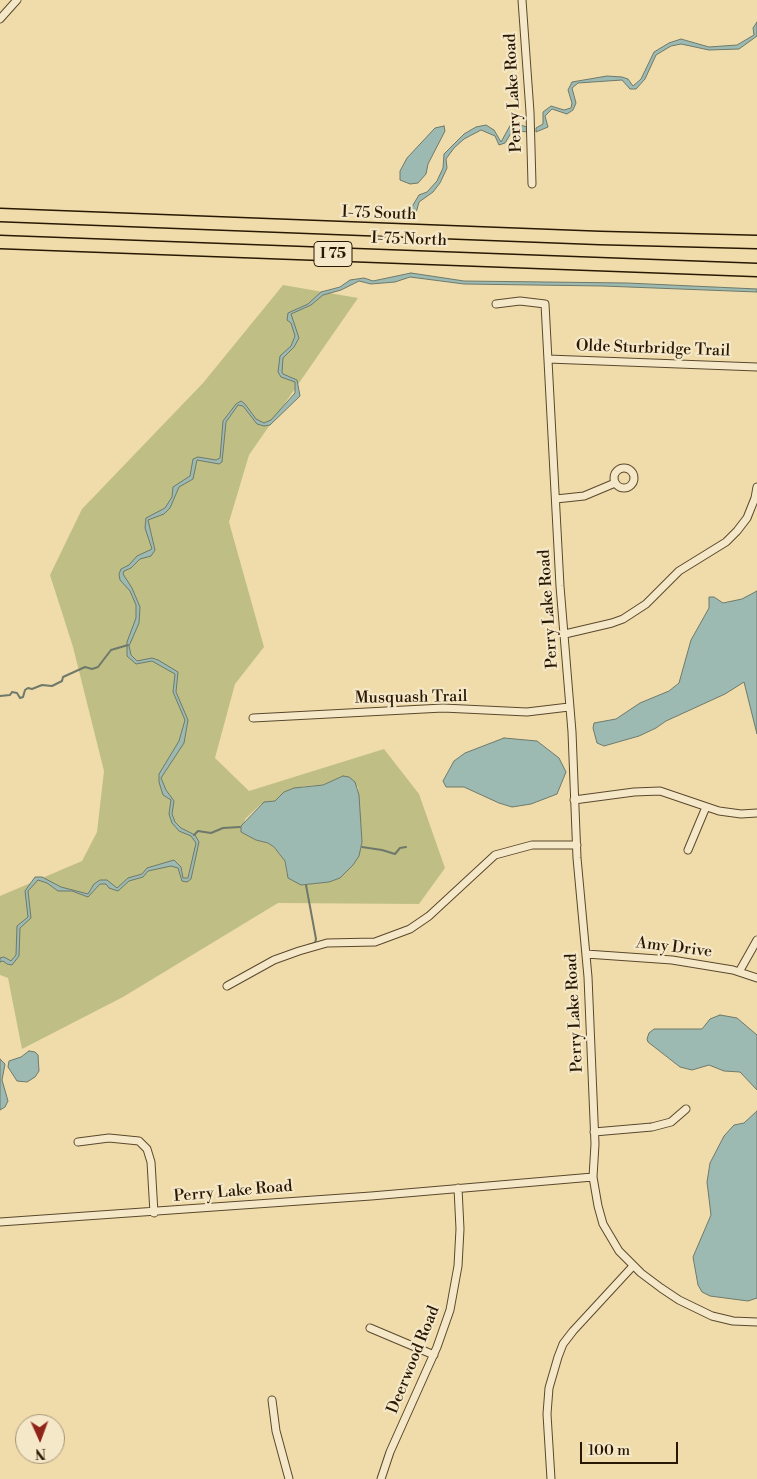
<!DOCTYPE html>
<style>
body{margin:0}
#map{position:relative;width:757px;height:1479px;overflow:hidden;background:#f0dcaa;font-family:"Libre Bodoni",serif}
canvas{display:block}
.north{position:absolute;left:15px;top:1414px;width:50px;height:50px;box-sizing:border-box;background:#f5e8c8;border:1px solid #a39479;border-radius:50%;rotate:178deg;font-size:14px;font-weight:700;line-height:20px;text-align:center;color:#281702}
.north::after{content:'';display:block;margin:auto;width:18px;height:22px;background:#8f2418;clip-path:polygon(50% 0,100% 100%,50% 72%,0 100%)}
.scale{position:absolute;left:580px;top:1442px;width:98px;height:22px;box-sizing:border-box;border:2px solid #281702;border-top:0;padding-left:6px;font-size:15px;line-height:18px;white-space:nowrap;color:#281702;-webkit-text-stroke:4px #f5e8c8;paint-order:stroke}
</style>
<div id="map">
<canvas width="757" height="1479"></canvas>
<div class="north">N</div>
<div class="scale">100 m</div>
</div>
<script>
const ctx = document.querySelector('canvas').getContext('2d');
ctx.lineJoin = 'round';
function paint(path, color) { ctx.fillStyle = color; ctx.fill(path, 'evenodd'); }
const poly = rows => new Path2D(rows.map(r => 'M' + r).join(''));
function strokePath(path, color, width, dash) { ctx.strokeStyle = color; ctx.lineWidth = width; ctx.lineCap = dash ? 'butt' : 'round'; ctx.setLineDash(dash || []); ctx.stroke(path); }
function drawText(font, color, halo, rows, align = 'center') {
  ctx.font = font + ' "Libre Bodoni",serif'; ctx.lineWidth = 4.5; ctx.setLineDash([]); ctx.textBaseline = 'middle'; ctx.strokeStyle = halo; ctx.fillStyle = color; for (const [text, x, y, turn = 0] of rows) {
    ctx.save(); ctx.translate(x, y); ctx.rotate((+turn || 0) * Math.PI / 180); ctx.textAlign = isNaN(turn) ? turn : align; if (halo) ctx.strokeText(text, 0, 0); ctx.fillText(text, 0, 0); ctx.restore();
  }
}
paint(poly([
 [283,285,358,298,249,455,229,522,264,647,235,684,215,758,249,791,384,749,419,794,445,868,419,904,278,903,123,997,22,1049,8,978,0,975,0,896,82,861,97,832,104,771,73,647,50,575,82,509,203,383],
 [343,776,358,787,362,847,340,878,329,882,301,885,287,875,285,861,271,844,256,840,242,832,245,819,261,804,275,801,284,792,305,786,323,785]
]), '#bfbf85');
const water = poly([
 [757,22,757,36,739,49,709,50,681,44,671,46,656,55,645,79,636,89,630,89,622,80,578,83,572,88,576,103,573,110,567,114,552,109,545,116,548,127,536,132,536,128,543,124,543,112,551,106,564,110,571,108,572,103,568,90,572,82,607,76,622,77,628,79,633,86,641,79,654,52,669,43,681,39,709,47,737,45,754,35,753,28,757,22],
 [511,124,517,124,527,127,527,132,513,130,505,143,499,145,495,136,481,130,464,139,454,148,446,159,447,168,440,183,433,192,419,202,416,213,411,213,413,205,419,195,427,192,437,181,443,168,444,154,464,134,476,127,486,125,494,130,501,142,511,124],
 [444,126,445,131,428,164,426,174,418,183,410,184,400,180,400,171,407,158,435,128,444,126],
 [411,273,464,281,627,283,757,289,757,292,603,286,464,284,410,277,395,282,371,284,359,281,341,290,323,295,311,305,291,314,299,338,294,347,283,358,282,372,283,374,297,380,300,396,270,425,264,426,257,424,243,406,238,405,226,422,222,462,219,464,197,460,193,479,179,487,170,508,164,514,148,520,155,550,151,556,140,559,131,568,124,571,123,574,132,588,140,607,139,623,129,646,131,655,137,661,152,658,158,660,178,672,176,692,188,720,184,743,161,778,166,790,174,801,172,814,175,822,181,828,195,835,199,842,191,879,187,882,182,881,178,868,171,866,148,871,143,877,129,881,118,891,109,888,106,884,100,884,88,897,72,891,58,891,47,883,38,880,28,891,31,918,20,928,19,956,12,965,7,964,3,961,0,962,0,958,4,957,11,961,16,955,17,926,28,917,25,891,35,877,42,877,61,887,88,894,94,884,100,880,107,880,117,888,128,878,142,874,147,868,174,860,181,867,183,878,188,878,196,843,191,836,179,831,172,823,169,814,171,800,163,795,159,782,159,774,179,741,185,720,173,692,175,674,152,661,136,664,127,656,127,642,136,618,136,605,130,591,120,580,119,574,121,569,129,565,137,556,152,549,145,528,146,518,165,508,172,497,173,487,190,476,193,459,198,457,216,460,220,458,223,421,236,404,241,401,245,404,256,419,264,423,271,420,295,393,295,382,281,377,278,372,280,356,291,346,295,336,291,323,287,320,288,313,308,304,321,292,340,287,350,280,364,278,373,281,411,273],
 [757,591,757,734,744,682,725,694,666,721,656,728,639,736,604,746,597,743,593,728,594,723,616,719,640,703,669,691,679,683,691,640,709,608,709,597,714,597,723,603,742,599,757,591],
 [504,738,537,741,559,758,566,772,557,794,531,804,512,807,499,803,464,787,446,787,443,781,454,761,465,753,504,738],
 [343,776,349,777,355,782,359,795,362,842,359,856,353,865,340,878,329,882,301,885,288,878,285,861,274,847,268,843,256,840,241,832,241,826,264,802,275,801,284,792,294,788,323,785,343,776],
 [720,1015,737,1018,757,1035,757,1090,740,1072,724,1071,709,1065,692,1070,680,1067,648,1042,647,1039,649,1033,654,1029,702,1029,710,1019,720,1015],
 [29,1051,35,1052,38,1055,39,1071,35,1077,27,1082,17,1081,8,1067,9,1061,21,1057,29,1051],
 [0,1059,5,1064,2,1080,8,1101,5,1107,0,1110,0,1059],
 [757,1111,757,1298,748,1301,710,1296,702,1292,698,1285,693,1257,711,1215,707,1182,710,1163,724,1136,734,1125,744,1123,757,1111]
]);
paint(water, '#9cbab1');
strokePath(water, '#6e796b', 1);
strokePath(poly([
 [0,696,10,695,12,692,17,693,20,698,23,697,25,690,28,688,32,689,42,685,52,686,62,681,63,677,85,667,92,669,98,667,111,650,128,645],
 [194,835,198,831,211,833,223,828,240,827],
 [362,847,382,850,395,854,400,848,406,847],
 [306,885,316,939,315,943,308,945]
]), '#6e796b', 2);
const street = poly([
 [522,0,530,112,532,184],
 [0,19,17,0],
 [496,304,520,301,545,304,560,586,572,732,577,858,588,977,595,1144,593,1177,598,1206,603,1224,619,1251,641,1273,661,1288,679,1300,712,1316,733,1321,757,1322],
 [548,359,757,367],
 '614 478a10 10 0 1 1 20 0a10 10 0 1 1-20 0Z',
 [556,499,584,496,615,483],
 [565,634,612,623,623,619,646,604,679,571,726,542,737,531,747,518,755,498,757,487],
 [253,718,443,708,527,712,569,707],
 [574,800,634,792,660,791,719,811,741,814,757,813],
 [688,850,706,807],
 [586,954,672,960,733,970,757,978],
 [739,972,757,940],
 [227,986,274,960,299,951,327,943,375,942,410,929,429,916,495,855,532,845,577,845],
 [594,1132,652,1127,671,1122,686,1109],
 [78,1142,109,1138,139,1141,147,1149,151,1162,154,1213],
 [0,1222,371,1196,593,1177],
 [370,1328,434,1355],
 [272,1400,276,1431,289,1479],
 [381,1479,390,1452,437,1347,450,1310,458,1266,460,1229,458,1188],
 [551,1479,547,1414,549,1388,558,1357,563,1344,573,1331,633,1266]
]);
const highway = poly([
 [0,215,600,238,757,242],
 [0,242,757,270]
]);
strokePath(street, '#5a482c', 9);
strokePath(highway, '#281702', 15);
strokePath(street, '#f5e8c8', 7);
strokePath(highway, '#f0dcaa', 12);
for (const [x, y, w] of [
 [333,254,38]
]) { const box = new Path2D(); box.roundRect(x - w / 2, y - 12.5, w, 25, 4); ctx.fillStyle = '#f5e8c8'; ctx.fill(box); strokePath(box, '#281702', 1); }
drawText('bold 15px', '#281702', null, [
 ["I 75",333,254]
]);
drawText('16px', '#281702', '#f5e8c8', [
 ["Perry Lake Road",514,93,-93],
 ["I-75 South",379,214,2],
 ["I-75 North",409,240,2],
 ["Olde Sturbridge Trail",653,349,2],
 ["Perry Lake Road",549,609,-94],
 ["Musquash Trail",411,698,-1],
 ["Amy Drive",674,948,7],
 ["Perry Lake Road",575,1013,-93],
 ["Perry Lake Road",233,1192,-5],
 ["Deerwood Road",414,1360,-68]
]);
</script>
